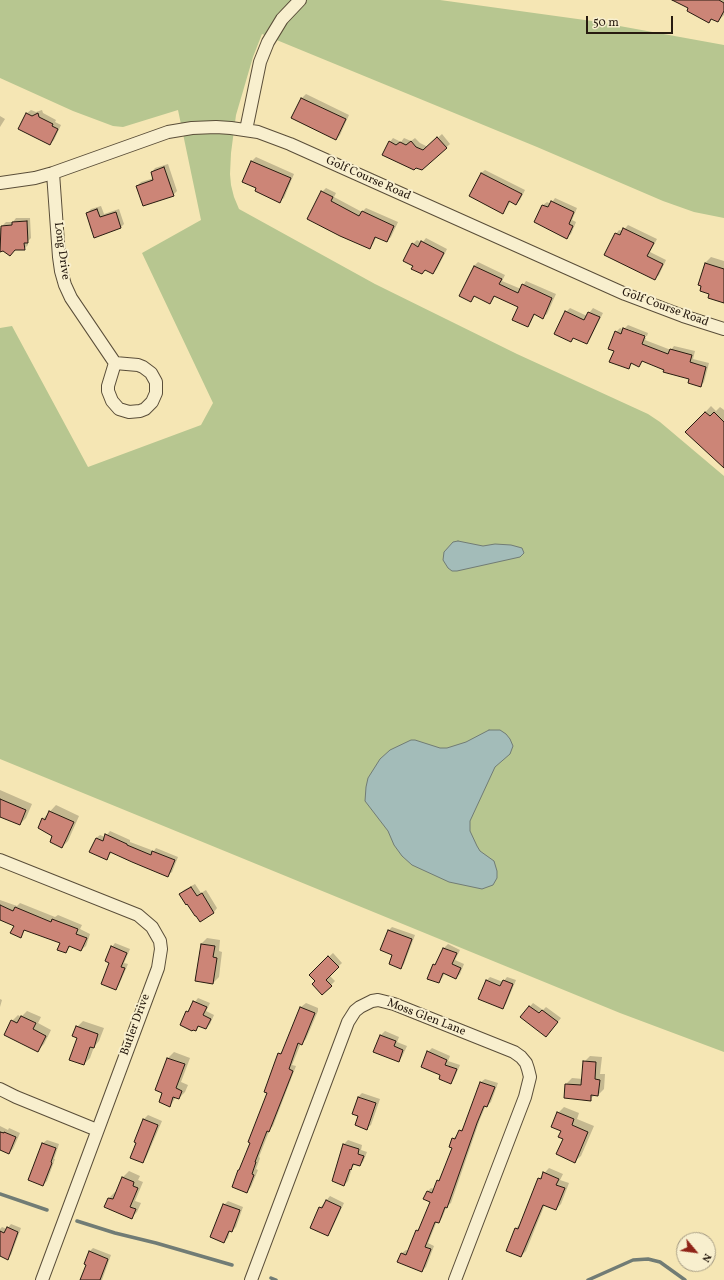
<!DOCTYPE html>
<style>
body{margin:0}
#map{position:relative;width:724px;height:1280px;overflow:hidden;background:#f5e6b4;font-family:Vollkorn,serif}
canvas{display:block}
.north{position:absolute;left:676px;top:1232px;width:40px;height:40px;box-sizing:border-box;background:#f8efce;border:1px solid #a49a82;border-radius:50%;rotate:119deg;font-size:11px;font-weight:700;line-height:16px;text-align:center;color:#271b10}
.north::after{content:'';display:block;margin:auto;width:14px;height:18px;background:#8f2418;clip-path:polygon(50% 0,100% 100%,50% 72%,0 100%)}
.scale{position:absolute;left:586px;top:16px;width:87px;height:18px;box-sizing:border-box;border:2px solid #271b10;border-top:0;padding-left:5px;font-size:12px;line-height:14px;white-space:nowrap;color:#271b10;-webkit-text-stroke:3px #f8efce;paint-order:stroke}
</style>
<div id="map">
<canvas width="724" height="1280"></canvas>
<div class="north">N</div>
<div class="scale">50 m</div>
</div>
<script>
const ctx = document.querySelector('canvas').getContext('2d');
ctx.lineJoin = 'round';
function paint(path, color) { ctx.fillStyle = color; ctx.fill(path, 'evenodd'); }
const poly = rows => new Path2D(rows.map(r => 'M' + r).join(''));
function strokePath(path, color, width, dash) { ctx.strokeStyle = color; ctx.lineWidth = width; ctx.lineCap = dash ? 'butt' : 'round'; ctx.setLineDash(dash || []); ctx.stroke(path); }
function drawText(font, color, halo, rows, align = 'center') {
  ctx.font = font + ' Vollkorn,serif'; ctx.lineWidth = 4; ctx.setLineDash([]); ctx.textBaseline = 'middle'; ctx.strokeStyle = halo; ctx.fillStyle = color; for (const [text, x, y, turn = 0] of rows) {
    ctx.save(); ctx.translate(x, y); ctx.rotate((+turn || 0) * Math.PI / 180); ctx.textAlign = isNaN(turn) ? turn : align; if (halo) ctx.strokeText(text, 0, 0); ctx.fillText(text, 0, 0); ctx.restore();
  }
}
paint(poly([
 [0,0,440,0,592,21,724,45,724,218,694,212,663,201,537,147,262,34,253,57,236,115,231,153,230,174,231,185,234,197,239,209,375,284,517,354,648,414,660,422,724,476,724,1052,620,1013,0,759,0,328,12,326,88,467,201,425,213,403,142,253,201,220,178,110,123,127,113,126,73,111,0,78]
]), '#b7c690');
const water = poly([
 [458,541,483,546,495,544,511,545,522,548,524,553,520,557,457,571,452,571,448,568,443,560,444,552,453,542,458,541],
 [489,730,500,730,506,734,510,739,513,746,510,754,495,767,470,821,470,831,477,846,480,851,494,861,497,871,497,878,493,885,482,889,449,882,412,865,402,856,394,845,388,831,365,801,366,787,368,778,380,759,390,750,411,740,415,740,440,748,447,748,466,742,489,730]
]);
paint(water, '#a3bcb9');
strokePath(water, '#717c75', 1);
paint(poly([
 [684,0,724,0,724,15,718,21,712,18,709,22,690,8],
 [306,94,349,115,340,135,336,139,293,117,302,98],
 [31,110,36,112,42,110,43,113,56,120,55,122,61,125,54,140,50,144,27,113],
 [0,116,5,119,0,127],
 [442,134,450,144,422,169,390,142,393,138,401,142,404,138,411,141,415,138,420,143,428,147],
 [256,157,294,174,284,198,280,201,257,188,243,181,252,161],
 [168,164,177,191,173,195,137,186,141,182,154,178,152,172,155,168],
 [485,170,525,190,520,200,516,204,511,201,506,209,502,212,481,173],
 [326,188,336,193,334,197,362,212,366,208,398,222,391,237,387,241,377,236,373,244,369,248,322,192],
 [555,198,577,208,572,220,576,222,571,234,567,237,543,205,547,202,551,204],
 [101,206,104,214,119,209,124,224,121,227,87,213,91,209],
 [16,218,30,218,31,238,28,241,28,245,24,249,15,249,10,255,4,250,0,251,0,228,2,228,2,226,6,222,13,222],
 [628,225,657,239,650,252,666,260,659,275,655,278,616,234,619,230,623,231],
 [426,238,447,249,437,269,433,273,426,269,422,273,414,265,413,244,417,240,422,243],
 [711,257,724,261,724,302,705,263],
 [478,262,505,275,502,281,521,289,526,281,556,294,547,314,543,317,535,314,531,322,528,326,519,307,495,296,490,303,475,296,471,300,460,295,474,266],
 [570,308,587,316,593,308,603,313,590,339,587,343,574,337,570,341,566,312],
 [628,325,648,333,647,336,625,328],
 [620,328,624,330,625,328,625,330,646,338,645,340,671,350,674,346,695,351,693,359,709,363,704,382,701,386,690,378,643,361,639,365,633,363,628,368,615,350,616,332],
 [711,406,716,411,720,407,724,410,724,467,687,432],
 [0,790,32,804,26,818,20,824,0,815],
 [56,805,79,816,68,841,62,847,43,819],
 [110,831,130,840,130,842,154,851,156,848,178,857,172,872,168,875,112,852,106,859,96,838,100,835,105,837],
 [195,884,201,893,206,890,217,908,214,912,200,920,180,894,184,890],
 [0,900,17,906,20,903,55,917,58,915,82,925,80,929,90,934,86,946,81,950,71,946,65,952,61,942,26,929,20,936,15,925,0,918],
 [392,927,415,935,404,964,401,968,388,931],
 [207,938,220,940,219,951,222,952,219,977,213,983,201,944],
 [115,943,130,949,124,963,128,964,119,985,115,989,111,963,112,947],
 [448,944,460,950,455,960,464,964,460,974,456,978,445,973,442,978,438,982,434,965,438,960,444,948],
 [333,953,342,963,329,975,335,981,323,993,316,981,310,975],
 [490,977,503,982,507,977,516,980,506,1004,502,1008,486,981],
 [198,998,210,1003,206,1011,214,1015,210,1024,206,1028,200,1026,195,1030,187,1012],
 [0,999,2,1000,0,1007],
 [306,1003,318,1008,318,1011,306,1039,302,1043,301,1043,292,1065,296,1066,273,1126,270,1129,259,1157,260,1158,256,1169,258,1170,251,1187,247,1191,242,1168,268,1093,279,1054,284,1050,301,1007],
 [533,1003,543,1010,546,1007,561,1018,550,1032,521,1017],
 [27,1011,41,1017,38,1023,51,1030,44,1044,38,1050,12,1021,18,1015,21,1017],
 [83,1021,104,1028,99,1041,94,1047,90,1058,84,1064,77,1027],
 [385,1031,399,1037,397,1042,407,1046,402,1057,398,1061,375,1051,381,1035],
 [432,1048,450,1056,448,1061,460,1065,454,1079,451,1082,441,1074,428,1052],
 [174,1052,190,1058,181,1082,188,1085,185,1092,179,1098,176,1097,170,1106,163,1093,156,1090,168,1058],
 [590,1056,602,1057,600,1074,605,1074,604,1089,598,1095,595,1095,590,1099,566,1084,572,1078,583,1079,584,1062],
 [485,1079,498,1083,491,1102,487,1106,486,1105,480,1119,451,1203,447,1206,442,1218,438,1222,437,1221,428,1243,434,1246,426,1267,422,1271,402,1253,406,1250,409,1251,417,1230,421,1226,431,1201,427,1192,431,1188,434,1189,438,1181,441,1177,453,1148,453,1139,457,1135,458,1135,460,1131,464,1127,481,1082],
 [362,1093,380,1099,371,1125,367,1128,360,1115,353,1113,358,1097],
 [564,1107,579,1113,577,1119,594,1126,581,1156,575,1161,562,1131,558,1113],
 [148,1115,162,1121,146,1158,142,1162,138,1142,135,1141,144,1119],
 [0,1126,8,1130,9,1128,20,1133,13,1149,9,1153,0,1149],
 [47,1140,59,1144,54,1159,55,1159,47,1181,43,1185,43,1143],
 [348,1140,362,1145,361,1150,367,1152,363,1162,359,1165,355,1164,352,1168,348,1181,344,1185,333,1181,344,1144],
 [549,1168,563,1174,560,1180,569,1183,561,1204,556,1209,545,1204,526,1251,521,1256,516,1228,521,1223,539,1179],
 [129,1171,140,1176,138,1180,143,1182,135,1201,141,1203,137,1212,131,1218,105,1207,109,1198,115,1192,116,1193,123,1177],
 [330,1196,344,1203,331,1231,328,1235,320,1208],
 [228,1201,243,1207,236,1227,232,1231,230,1231,228,1238,224,1242,224,1205],
 [11,1224,21,1228,11,1255,8,1258,0,1256,0,1229,2,1227,7,1229],
 [93,1248,111,1255,102,1280,82,1280,88,1264,89,1252]
]), '#0003');
strokePath(poly([
 [0,1194,47,1210],
 [77,1221,115,1233,156,1243,232,1265],
 [271,1278,276,1280],
 [588,1280,633,1260,648,1259,660,1262,685,1280]
]), '#717c75', 3.5);
const building = poly([
 [672,0,719,0,724,3,724,11,718,22,711,19,709,23,687,11,688,8,672,0],
 [301,98,346,119,336,140,291,118,301,98],
 [26,113,32,116,38,113,39,117,53,124,52,126,58,129,50,145,18,129,26,113],
 [437,137,447,148,422,170,416,168,414,170,382,155,389,141,396,145,400,142,406,145,411,141,416,147,423,150,437,137],
 [251,161,291,178,280,203,255,191,256,188,242,182,251,161],
 [164,167,174,196,143,206,136,186,153,180,151,172,164,167],
 [481,173,522,194,516,205,509,201,503,214,469,196,481,173],
 [321,191,333,197,331,201,359,216,362,211,394,226,387,242,375,237,370,249,340,236,307,219,321,191],
 [551,201,574,212,569,224,573,226,567,239,534,222,542,205,548,207,551,201],
 [97,209,100,217,116,212,121,228,94,238,86,213,97,209],
 [27,221,28,243,24,243,25,250,15,250,10,256,3,251,0,252,1,226,12,225,12,222,27,221],
 [623,228,654,243,647,256,663,264,655,280,604,255,615,233,620,235,623,228],
 [421,241,444,253,433,274,425,270,422,274,411,269,413,266,403,261,412,243,418,247,421,241],
 [705,263,724,269,724,303,708,298,709,294,700,291,701,286,698,285,705,263],
 [474,266,502,279,499,284,518,293,522,284,552,298,543,319,534,314,528,327,512,320,518,307,494,296,490,304,474,296,471,302,459,296,474,266],
 [565,311,584,320,588,312,600,317,587,344,573,338,571,342,554,334,565,311],
 [623,328,645,336,642,344,668,354,670,349,692,355,690,362,706,367,701,387,688,383,689,379,663,372,664,370,642,361,639,367,631,363,629,369,609,362,614,351,608,349,615,331,621,334,623,328],
 [705,412,710,416,714,412,724,422,724,468,685,432,705,412],
 [0,799,26,810,20,825,0,817,0,799],
 [49,811,74,822,62,848,50,842,52,836,38,828,42,818,45,820,49,811],
 [105,834,127,844,127,845,151,855,152,851,175,860,168,877,132,862,110,852,107,860,89,852,96,838,103,841,105,834],
 [191,887,197,896,202,893,214,913,200,922,196,916,195,916,187,904,186,905,179,894,191,887],
 [0,905,13,911,15,907,51,922,52,919,78,929,76,934,87,938,81,951,69,946,66,953,57,950,60,943,24,930,21,938,10,933,14,926,0,920,0,905],
 [388,930,412,939,401,969,389,964,392,955,380,950,388,930],
 [201,944,215,946,213,957,217,958,213,984,195,981,201,944],
 [111,946,127,953,121,967,125,968,116,990,101,984,109,963,105,961,111,946],
 [443,948,457,953,452,964,461,968,456,979,443,973,439,983,427,979,433,964,435,965,443,948],
 [328,956,339,967,326,980,332,986,322,995,312,984,315,981,309,975,328,956],
 [486,980,500,986,503,980,513,984,503,1009,478,999,486,980],
 [193,1001,207,1007,203,1015,211,1019,206,1029,198,1026,196,1031,193,1030,192,1031,180,1025,186,1011,188,1012,193,1001],
 [529,1006,539,1013,542,1010,558,1022,546,1037,520,1017,529,1006],
 [300,1007,315,1013,302,1045,298,1043,289,1069,293,1071,282,1099,269,1132,267,1131,255,1162,256,1162,252,1174,254,1175,247,1193,232,1187,238,1170,239,1170,250,1143,248,1142,267,1093,264,1092,278,1053,281,1054,300,1007],
 [21,1016,36,1023,33,1029,46,1036,38,1052,4,1035,11,1020,17,1023,21,1016],
 [76,1026,98,1034,94,1048,90,1047,84,1065,69,1060,77,1038,72,1036,76,1026],
 [380,1035,396,1041,394,1046,403,1050,399,1062,373,1052,380,1035],
 [427,1051,447,1060,445,1065,457,1069,451,1084,439,1079,440,1075,421,1067,427,1051],
 [167,1058,185,1064,176,1088,182,1091,179,1099,173,1097,170,1107,159,1102,162,1093,155,1090,167,1058],
 [583,1061,596,1062,595,1079,600,1080,598,1096,591,1095,591,1101,564,1098,565,1084,581,1085,583,1061],
 [480,1082,495,1087,487,1107,484,1106,477,1123,447,1208,445,1207,439,1223,435,1222,425,1247,431,1249,422,1272,397,1262,401,1253,406,1255,416,1230,418,1231,430,1202,423,1199,427,1191,432,1193,437,1180,439,1181,452,1148,449,1147,452,1138,455,1139,459,1130,462,1131,480,1082],
 [358,1097,376,1103,367,1130,355,1125,358,1116,352,1114,358,1097],
 [557,1112,574,1119,572,1125,588,1132,575,1163,556,1154,563,1139,558,1137,561,1131,551,1127,557,1112],
 [143,1119,158,1125,143,1163,130,1158,136,1143,134,1142,143,1119],
 [0,1132,4,1133,4,1132,16,1137,9,1154,0,1150,0,1132],
 [42,1143,56,1148,51,1162,52,1163,43,1186,28,1180,42,1143],
 [343,1144,359,1149,358,1154,364,1156,360,1166,353,1164,351,1170,350,1169,344,1186,332,1181,343,1144],
 [543,1172,559,1179,556,1185,565,1188,556,1210,543,1205,521,1257,506,1251,515,1228,518,1229,538,1178,541,1179,543,1172],
 [122,1177,134,1182,133,1186,138,1188,130,1207,136,1209,132,1219,104,1207,108,1198,113,1199,122,1177],
 [326,1200,341,1207,328,1236,310,1228,319,1207,322,1208,326,1200],
 [223,1204,240,1210,232,1232,229,1231,224,1243,210,1237,223,1204],
 [7,1227,18,1232,8,1260,0,1256,0,1231,4,1233,7,1227],
 [89,1251,108,1259,100,1280,80,1280,86,1265,84,1264,89,1251]
]);
paint(building, '#cc8577');
strokePath(building, '#271b10', 1);
const street = poly([
 [246,130,260,62,268,42,282,19,300,0],
 [53,173,59,257,61,271,65,285,71,298,115,363,108,386,108,391,112,401,119,409,129,412,140,411,145,409,152,402,156,393,156,382,151,373,143,367,138,365,115,363],
 [0,183,35,178,53,173,168,132,192,128,216,127,231,128,258,132,290,144,625,294,683,316,724,329],
 [0,860,138,915,152,927,160,941,161,949,158,968,42,1280],
 [0,1089,16,1097,97,1130],
 [251,1280,348,1022,355,1011,360,1007,372,1001,378,1000,394,1004,514,1052,521,1057,526,1063,528,1069,530,1077,525,1097,455,1280]
]);
strokePath(street, '#5a4e39', 14);
strokePath(street, '#f8efce', 12);
drawText('12px', '#271b10', '#f8efce', [
 ["Golf Course Road",368,179,24],
 ["Long Drive",61,251,82],
 ["Golf Course Road",665,308,20],
 ["Moss Glen Lane",426,1018,21],
 ["Butler Drive",136,1025,-70]
]);
</script>
